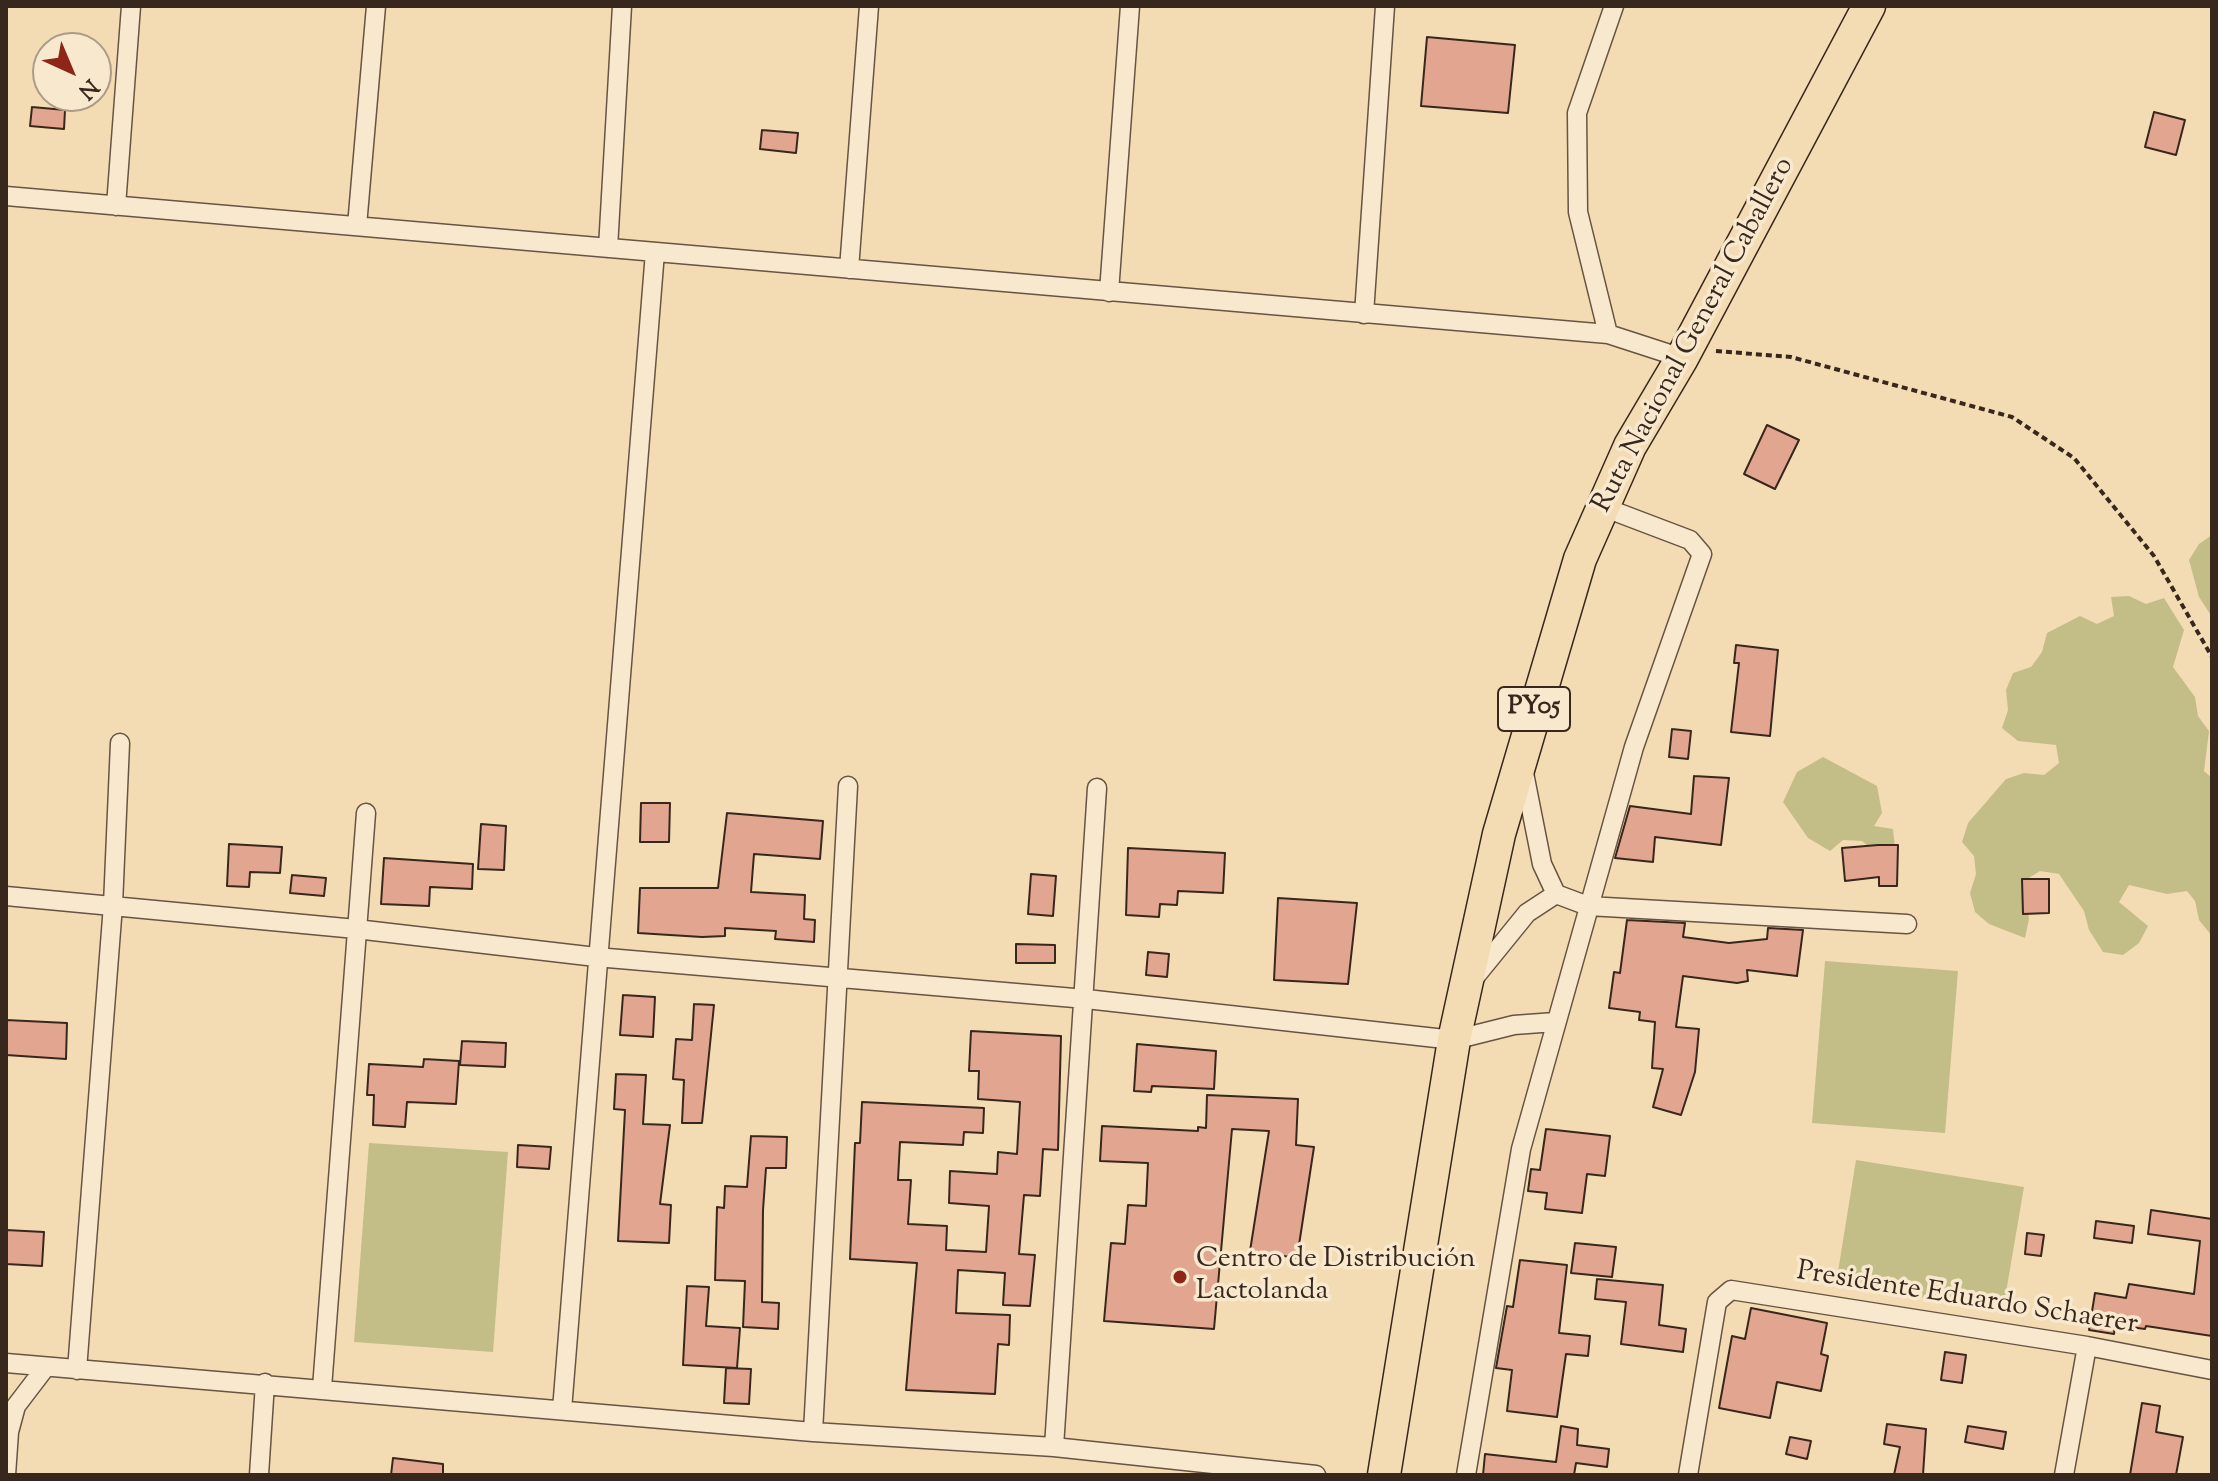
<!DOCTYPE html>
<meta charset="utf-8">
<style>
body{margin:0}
#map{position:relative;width:2218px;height:1481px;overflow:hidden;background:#f3dcb3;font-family:"Sorts Mill Goudy",serif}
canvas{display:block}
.frame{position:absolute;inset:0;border:8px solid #38271c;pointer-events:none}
.north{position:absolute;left:32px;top:32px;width:80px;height:80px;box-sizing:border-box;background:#f7e8ce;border:2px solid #ab9b87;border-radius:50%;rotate:136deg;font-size:22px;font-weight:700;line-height:32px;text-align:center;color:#38271c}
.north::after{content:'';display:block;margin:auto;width:28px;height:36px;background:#8f2418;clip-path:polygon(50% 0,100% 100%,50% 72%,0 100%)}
</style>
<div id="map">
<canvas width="2218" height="1481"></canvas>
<div class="frame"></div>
<div class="north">N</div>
</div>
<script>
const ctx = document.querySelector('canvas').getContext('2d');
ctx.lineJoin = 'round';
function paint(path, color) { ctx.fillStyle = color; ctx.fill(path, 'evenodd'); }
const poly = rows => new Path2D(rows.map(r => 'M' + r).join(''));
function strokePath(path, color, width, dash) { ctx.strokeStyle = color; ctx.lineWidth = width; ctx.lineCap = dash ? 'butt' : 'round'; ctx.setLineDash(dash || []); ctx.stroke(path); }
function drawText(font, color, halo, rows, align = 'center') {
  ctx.font = font + ' "Sorts Mill Goudy",serif'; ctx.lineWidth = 7; ctx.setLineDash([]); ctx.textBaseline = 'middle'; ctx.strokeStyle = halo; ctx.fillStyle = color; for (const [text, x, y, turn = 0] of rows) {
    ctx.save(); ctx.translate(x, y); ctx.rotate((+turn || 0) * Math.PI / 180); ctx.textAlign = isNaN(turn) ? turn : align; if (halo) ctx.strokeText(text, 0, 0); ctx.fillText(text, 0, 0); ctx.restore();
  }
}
paint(poly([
 [2212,535,2212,617,2199,597,2189,560,2199,544],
 [2129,596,2146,604,2164,598,2184,630,2173,667,2195,697,2198,716,2209,731,2204,771,2212,778,2212,936,2199,920,2195,901,2187,891,2167,894,2129,885,2119,902,2148,926,2139,943,2123,955,2103,952,2089,930,2084,911,2059,874,2040,871,2024,881,2029,919,2025,938,1989,924,1975,912,1970,893,1976,874,1974,856,1962,842,1968,823,2006,779,2024,773,2044,775,2059,763,2056,745,2018,741,2002,728,2008,710,2006,690,2013,673,2031,667,2042,652,2047,633,2080,616,2097,624,2114,616,2111,597],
 [1823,757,1877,786,1882,813,1874,826,1893,829,1895,848,1877,853,1862,841,1843,840,1830,851,1808,838,1783,802,1797,772],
 [1825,961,1958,971,1945,1133,1812,1123],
 [369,1143,508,1152,493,1352,354,1342],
 [1856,1160,2024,1187,2003,1310,1836,1284]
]), '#c3be87');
const building = poly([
 [1427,37,1515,45,1508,113,1421,106,1427,37],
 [32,107,65,110,64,129,30,126,32,107],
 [2154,112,2185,120,2176,155,2145,147,2154,112],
 [762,130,798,133,796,153,760,149,762,130],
 [1767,425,1799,440,1775,489,1744,474,1767,425],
 [1736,645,1778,650,1770,736,1731,732,1739,663,1734,663,1736,645],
 [1672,729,1691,731,1688,759,1669,757,1672,729],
 [1694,776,1729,778,1721,845,1655,837,1653,862,1615,858,1630,806,1691,814,1694,776],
 [641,803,670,803,669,842,640,842,641,803],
 [727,813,823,821,820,859,754,854,751,892,805,895,804,919,815,920,814,942,775,939,776,931,725,928,725,936,702,937,638,933,640,888,718,888,727,813],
 [481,824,506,826,504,870,478,869,481,824],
 [229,844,282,847,280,873,250,872,249,887,227,886,229,844],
 [1878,845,1898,845,1897,886,1879,886,1879,877,1845,881,1842,848,1878,845],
 [1128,848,1225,853,1223,893,1178,891,1177,905,1160,904,1159,917,1126,915,1128,848],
 [384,858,473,864,472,889,430,887,429,906,381,904,384,858],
 [1031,874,1056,876,1053,916,1028,914,1031,874],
 [292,875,326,878,324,896,290,893,292,875],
 [2022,879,2049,879,2049,913,2023,914,2022,879],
 [1278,898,1357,903,1348,984,1274,980,1278,898],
 [1627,920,1685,923,1683,937,1729,943,1767,939,1768,928,1803,930,1797,976,1747,970,1748,981,1737,983,1683,976,1676,1027,1699,1029,1695,1072,1681,1115,1653,1107,1663,1069,1652,1068,1655,1022,1639,1020,1640,1012,1609,1008,1614,972,1620,973,1627,920],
 [1016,944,1055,945,1055,963,1016,963,1016,944],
 [1148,952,1169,954,1167,977,1146,975,1148,952],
 [623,995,655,997,653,1037,620,1035,623,995],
 [694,1004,714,1005,702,1123,682,1123,684,1080,673,1079,676,1039,692,1040,694,1004],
 [6,1020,67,1023,66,1059,6,1055,6,1020],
 [971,1031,1061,1036,1058,1150,1043,1149,1040,1196,1024,1195,1019,1254,1035,1255,1030,1306,1003,1305,1005,1273,958,1270,956,1313,1010,1315,1009,1345,998,1344,995,1394,906,1390,917,1263,850,1259,855,1143,860,1143,862,1102,984,1108,983,1133,964,1132,963,1145,900,1142,898,1180,911,1180,908,1224,947,1226,946,1250,986,1252,989,1206,949,1203,950,1171,997,1174,998,1152,1017,1154,1020,1102,978,1099,979,1071,969,1071,971,1031],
 [462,1041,506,1043,505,1067,460,1065,462,1041],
 [1137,1044,1216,1051,1214,1089,1152,1086,1151,1092,1134,1091,1137,1044],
 [424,1059,459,1061,456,1104,407,1102,405,1127,373,1125,374,1095,367,1095,369,1064,423,1067,424,1059],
 [616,1074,646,1075,643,1124,670,1125,660,1204,671,1205,669,1243,618,1241,625,1110,614,1109,616,1074],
 [1207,1095,1298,1099,1296,1145,1314,1147,1297,1258,1250,1251,1269,1131,1232,1129,1214,1329,1104,1321,1111,1243,1125,1244,1128,1205,1146,1206,1148,1163,1100,1161,1102,1126,1198,1131,1198,1127,1206,1128,1207,1095],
 [1546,1129,1610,1136,1605,1176,1587,1174,1582,1213,1545,1209,1547,1193,1528,1191,1531,1169,1540,1170,1546,1129],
 [751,1136,787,1137,786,1168,766,1168,763,1210,762,1302,779,1303,778,1329,743,1327,745,1281,715,1280,717,1207,724,1208,725,1186,747,1187,751,1136],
 [518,1145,551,1147,549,1169,517,1167,518,1145],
 [2151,1210,2212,1219,2212,1336,2146,1326,2145,1329,2115,1325,2114,1334,2089,1330,2095,1293,2126,1298,2129,1284,2194,1294,2200,1241,2148,1234,2151,1210],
 [2096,1221,2134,1226,2132,1243,2094,1238,2096,1221],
 [6,1230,44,1232,42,1266,6,1264,6,1230],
 [2027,1233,2044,1235,2041,1256,2025,1254,2027,1233],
 [1575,1243,1616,1247,1612,1277,1571,1273,1575,1243],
 [1520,1260,1567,1265,1559,1333,1590,1336,1588,1356,1566,1354,1557,1417,1507,1411,1512,1370,1496,1368,1507,1306,1513,1307,1520,1260],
 [1597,1279,1663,1285,1659,1325,1686,1329,1683,1352,1621,1344,1626,1302,1595,1299,1597,1279],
 [687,1286,709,1287,706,1326,740,1328,737,1368,683,1365,687,1286],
 [1751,1308,1827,1323,1821,1354,1828,1356,1821,1391,1777,1382,1770,1418,1719,1408,1732,1336,1745,1339,1751,1308],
 [1945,1352,1966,1355,1962,1383,1941,1380,1945,1352],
 [726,1368,751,1369,749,1404,724,1403,726,1368],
 [2142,1403,2160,1406,2156,1432,2183,1437,2176,1475,2130,1475,2142,1403],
 [1887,1424,1926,1429,1923,1475,1894,1475,1900,1447,1884,1444,1887,1424],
 [1561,1426,1578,1429,1577,1445,1609,1449,1607,1467,1576,1463,1574,1475,1483,1475,1485,1454,1556,1462,1561,1426],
 [1968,1426,2006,1432,2003,1449,1965,1442,1968,1426],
 [1790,1437,1811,1441,1807,1459,1786,1454,1790,1437],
 [393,1458,443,1464,443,1475,391,1475,393,1458]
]);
paint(building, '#e2a58f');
strokePath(building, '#38271c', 2);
const street = poly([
 [6,196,1608,334,1682,358],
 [116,206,131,6],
 [357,226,376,6],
 [608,248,622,6],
 [849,269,869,6],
 [1109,292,1130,6],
 [1364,314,1385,6],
 [1608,334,1578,212,1577,113,1614,6],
 [1524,773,1542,864,1556,894,1588,906,1907,924],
 [6,896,356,929,596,957,1086,999,1454,1040,1514,1025,1555,1022],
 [1475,977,1527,913,1556,894],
 [6,1363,813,1432,1054,1447,1316,1475],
 [77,1370,113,905,120,743],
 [322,1388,366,813],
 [562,1410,655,252],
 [813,1432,848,786],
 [1054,1447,1097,788],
 [6,1475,9,1432,16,1406,45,1368],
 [259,1475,265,1383],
 [1466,1475,1521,1149,1634,747,1702,554,1690,540,1603,507],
 [1688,1475,1717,1302,1731,1290,2087,1346,2212,1370],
 [2064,1475,2087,1346]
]);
const highway = poly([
 [1384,1475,1454,1040,1499,834,1580,559,1630,446,1682,358,1869,6]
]);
strokePath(street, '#675442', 21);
strokePath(highway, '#38271c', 35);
strokePath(poly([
 [1716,351,1791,357,2012,417,2074,458,2154,556,2212,657]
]), '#38271c', 4, [6, 4]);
strokePath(street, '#f7e8ce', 18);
strokePath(highway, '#f3dcb3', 32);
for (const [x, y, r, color] of [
 [1180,1277,8,"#8f2418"]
]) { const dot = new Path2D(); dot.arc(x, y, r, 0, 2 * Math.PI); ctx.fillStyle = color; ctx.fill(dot); strokePath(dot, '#f7e8ce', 3); }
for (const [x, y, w] of [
 [1534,709,72]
]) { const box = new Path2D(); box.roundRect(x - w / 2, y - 22, w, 44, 6); ctx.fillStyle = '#f7e8ce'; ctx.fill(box); strokePath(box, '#38271c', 2); }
drawText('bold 26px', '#38271c', null, [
 ["PY05",1534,709]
]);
drawText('28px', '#38271c', '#f7e8ce', [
 ["Ruta Nacional General Caballero",1695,336,-62],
 ["Presidente Eduardo Schaerer",1967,1300,9]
]);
drawText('28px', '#38271c', '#f7e8ce', [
 ["Centro de Distribución",1196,1261],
 ["Lactolanda",1196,1293]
], 'left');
</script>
